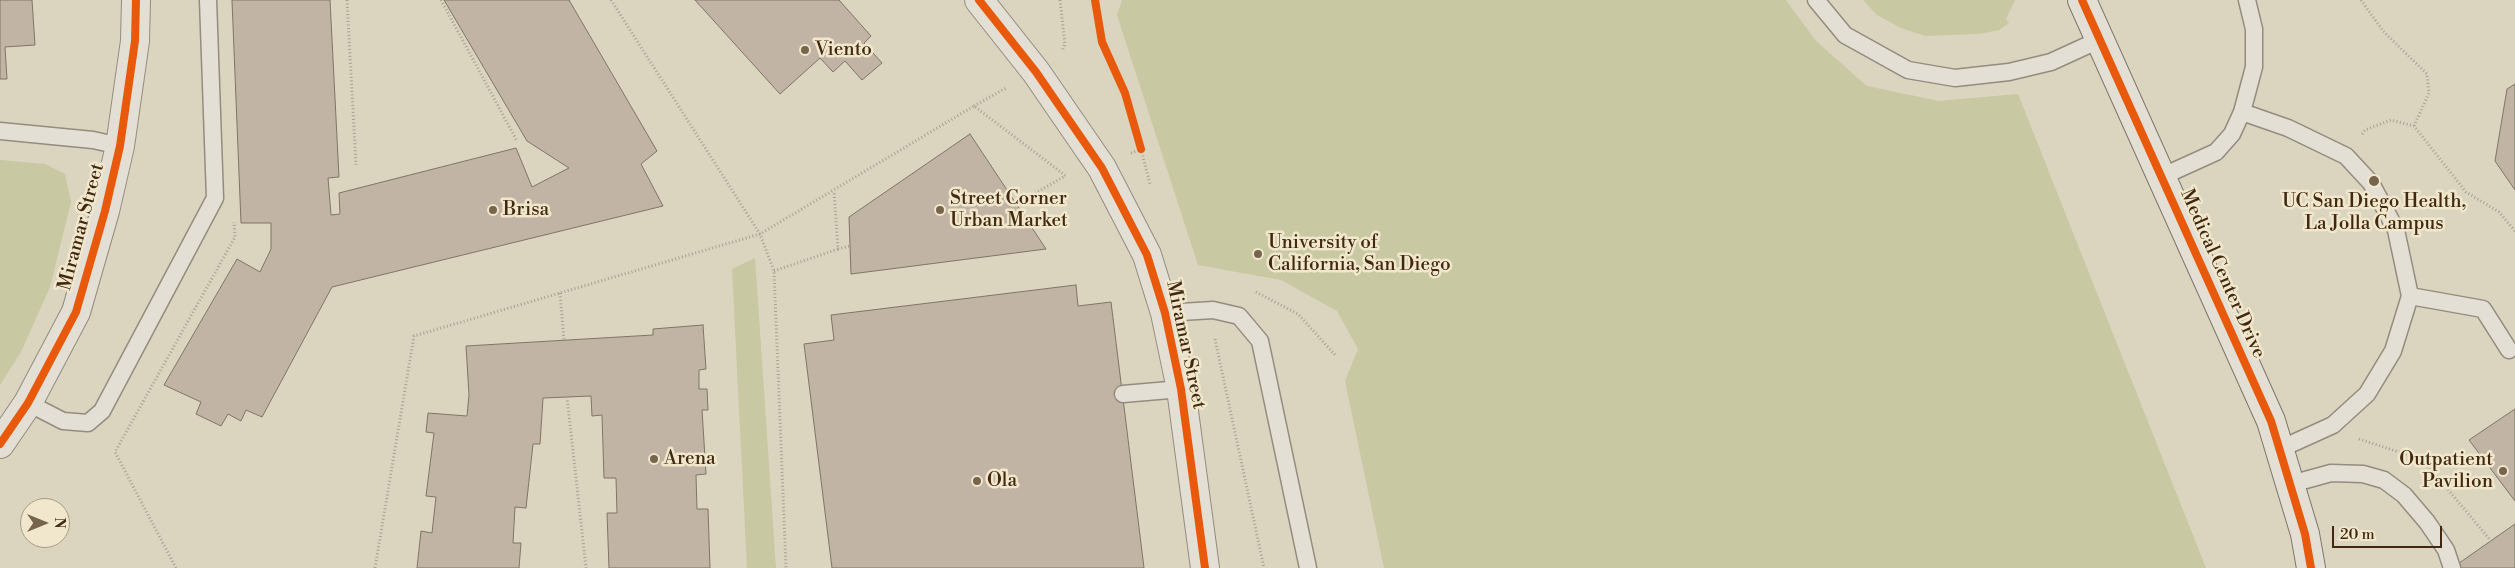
<!DOCTYPE html>
<style>
body{margin:0}
#map{position:relative;width:2515px;height:568px;overflow:hidden;background:#dbd4bf;font-family:"Libre Bodoni",serif}
canvas{display:block}
.north{position:absolute;left:20px;top:498px;width:50px;height:50px;box-sizing:border-box;background:#f0e7cd;border:1px solid #aa9b81;border-radius:50%;rotate:90deg;font-size:14px;font-weight:700;line-height:20px;text-align:center;color:#41280f}
.north::after{content:'';display:block;margin:auto;width:18px;height:22px;background:#77644d;clip-path:polygon(50% 0,100% 100%,50% 72%,0 100%)}
.scale{position:absolute;left:2332px;top:526px;width:110px;height:22px;box-sizing:border-box;border:2px solid #41280f;border-top:0;padding-left:6px;font-size:15px;line-height:18px;white-space:nowrap;color:#41280f;-webkit-text-stroke:4px #f0e7cd;paint-order:stroke}
</style>
<div id="map">
<canvas width="2515" height="568"></canvas>
<div class="north">N</div>
<div class="scale">20 m</div>
</div>
<script>
const ctx = document.querySelector('canvas').getContext('2d');
ctx.lineJoin = 'round';
function paint(path, color) { ctx.fillStyle = color; ctx.fill(path, 'evenodd'); }
const poly = rows => new Path2D(rows.map(r => 'M' + r).join(''));
function strokePath(path, color, width, dash) { ctx.strokeStyle = color; ctx.lineWidth = width; ctx.lineCap = dash ? 'butt' : 'round'; ctx.setLineDash(dash || []); ctx.stroke(path); }
function drawText(font, color, halo, rows, align = 'center') {
  ctx.font = font + ' "Libre Bodoni",serif'; ctx.lineWidth = 5; ctx.setLineDash([]); ctx.textBaseline = 'middle'; ctx.strokeStyle = halo; ctx.fillStyle = color; for (const [text, x, y, turn = 0] of rows) {
    ctx.save(); ctx.translate(x, y); ctx.rotate((+turn || 0) * Math.PI / 180); ctx.textAlign = isNaN(turn) ? turn : align; if (halo) ctx.strokeText(text, 0, 0); ctx.fillText(text, 0, 0); ctx.restore();
  }
}
paint(poly([
 [1122,0,1786,0,1816,41,1867,86,1939,101,2018,94,2206,568,1384,568,1345,381,1358,349,1337,311,1281,280,1198,265,1117,15],
 [1863,0,2015,0,2006,19,2009,23,1999,30,1978,34,1925,36,1901,28,1877,15],
 [0,160,45,164,65,174,71,202,50,287,21,352,0,385],
 [755,258,776,568,747,568,732,269]
]), '#c8c8a2');
const building = poly([
 [0,0,32,0,35,45,5,47,7,79,0,79,0,0],
 [232,0,330,0,339,177,328,178,331,215,340,214,339,193,516,148,532,187,569,168,527,141,444,0,569,0,657,151,641,164,663,206,332,287,262,417,246,410,241,421,228,414,221,426,196,414,201,402,164,385,237,259,260,272,271,249,271,223,241,223,232,0],
 [695,0,839,0,871,36,864,43,882,63,862,80,845,61,833,72,820,58,780,94,695,0],
 [2515,84,2515,190,2495,161,2507,89,2515,84],
 [970,134,1046,249,851,274,849,217,970,134],
 [1076,285,1078,306,1111,302,1144,568,832,568,804,344,834,340,831,315,1076,285],
 [703,325,706,369,699,370,699,389,707,389,708,410,702,410,706,474,696,475,697,509,708,509,710,568,609,568,607,513,617,513,616,478,604,478,602,415,592,416,591,396,543,398,540,444,533,444,526,508,515,507,513,543,521,543,519,568,417,568,421,531,432,533,436,497,426,496,434,433,426,432,428,413,467,416,469,395,466,346,653,335,653,329,703,325],
 [2515,409,2515,501,2469,440,2515,409],
 [2515,524,2515,568,2452,568,2515,524]
]);
paint(building, '#c2b4a4');
strokePath(building, '#7e7567', 1);
const lane = poly([
 [1816,0,1845,35,1908,70,1955,78,2009,72,2051,62,2099,40],
 [2242,112,2254,67,2254,29,2247,0],
 [0,131,93,140,120,146],
 [2161,177,2216,152,2232,134,2242,112,2288,128,2346,156,2371,183,2396,230,2410,296,2393,351,2367,394,2333,425,2280,449],
 [2410,296,2483,309,2509,350],
 [1165,313,1213,310,1239,316,1260,341,1308,568],
 [1123,394,1181,389],
 [28,403,63,421,88,423,102,411,215,198,208,0],
 [2291,484,2331,473,2363,474,2384,480,2404,495,2427,522,2446,550,2452,568]
]);
const street = poly([
 [979,0,1036,72,1102,168,1147,255,1165,313,1181,389,1205,568],
 [0,444,28,403,76,312,105,211,120,146,135,41,136,0]
]);
const secondary = poly([
 [2082,0,2271,421,2305,534,2311,568]
]);
strokePath(lane, '#948c7e', 19);
strokePath(street, '#948c7e', 30);
strokePath(secondary, '#7e7567', 30);
strokePath(poly([
 [347,0,356,165],
 [441,0,517,141],
 [611,0,760,234,774,271,786,568],
 [1060,0,1065,44,1062,51],
 [2361,0,2383,31,2427,74,2429,93,2414,126],
 [974,106,1006,88],
 [2362,134,2365,130,2391,120,2414,126,2466,192,2499,212,2515,231],
 [1131,153,1141,149,1150,184],
 [1017,204,1065,176],
 [838,249,850,246],
 [774,271,838,249,834,191],
 [1256,292,1298,314,1336,356],
 [560,293,564,341],
 [1215,339,1264,568],
 [567,397,586,568],
 [2359,439,2402,453,2430,468,2491,541],
 [176,568,115,452,235,237,234,222],
 [375,568,414,336,760,234,974,106,1066,176]
]), '#a6a095', 3, [1, 2.5]);
strokePath(lane, '#e4dfd4', 16);
strokePath(street, '#e4dfd4', 28);
strokePath(secondary, '#e4dfd4', 28);
strokePath(poly([
 [979,0,1036,72,1102,168,1147,255,1165,313,1181,389,1205,568],
 [1095,0,1102,42,1125,93,1141,149],
 [2082,0,2271,421,2305,534,2311,568],
 [0,444,28,403,76,312,105,211,120,146,135,41,136,0]
]), '#e8590c', 8);
for (const [x, y, r, color] of [
 [805,50,5,"#77644d"],
 [2374,181,6,"#77644d"],
 [493,210,5,"#77644d"],
 [940,210,5,"#77644d"],
 [1258,254,5,"#77644d"],
 [654,459,5,"#77644d"],
 [2503,471,5,"#77644d"],
 [977,481,5,"#77644d"]
]) { const dot = new Path2D(); dot.arc(x, y, r, 0, 2 * Math.PI); ctx.fillStyle = color; ctx.fill(dot); strokePath(dot, '#f0e7cd', 2); }
drawText('19px', '#41280f', '#f0e7cd', [
 ["Viento",815,50],
 ["Street Corner",950,199],
 ["Urban Market",950,221],
 ["UC San Diego Health,",2374,202,"center"],
 ["La Jolla Campus",2374,224,"center"],
 ["Brisa",503,210],
 ["University of",1268,243],
 ["California, San Diego",1268,265],
 ["Arena",664,459],
 ["Outpatient",2493,460,"right"],
 ["Pavilion",2493,482,"right"],
 ["Ola",987,481]
], 'left');
drawText('19px', '#41280f', '#f0e7cd', [
 ["Miramar Street",82,227,-75],
 ["Medical Center Drive",2222,274,66],
 ["Miramar Street",1185,345,78]
]);
</script>
